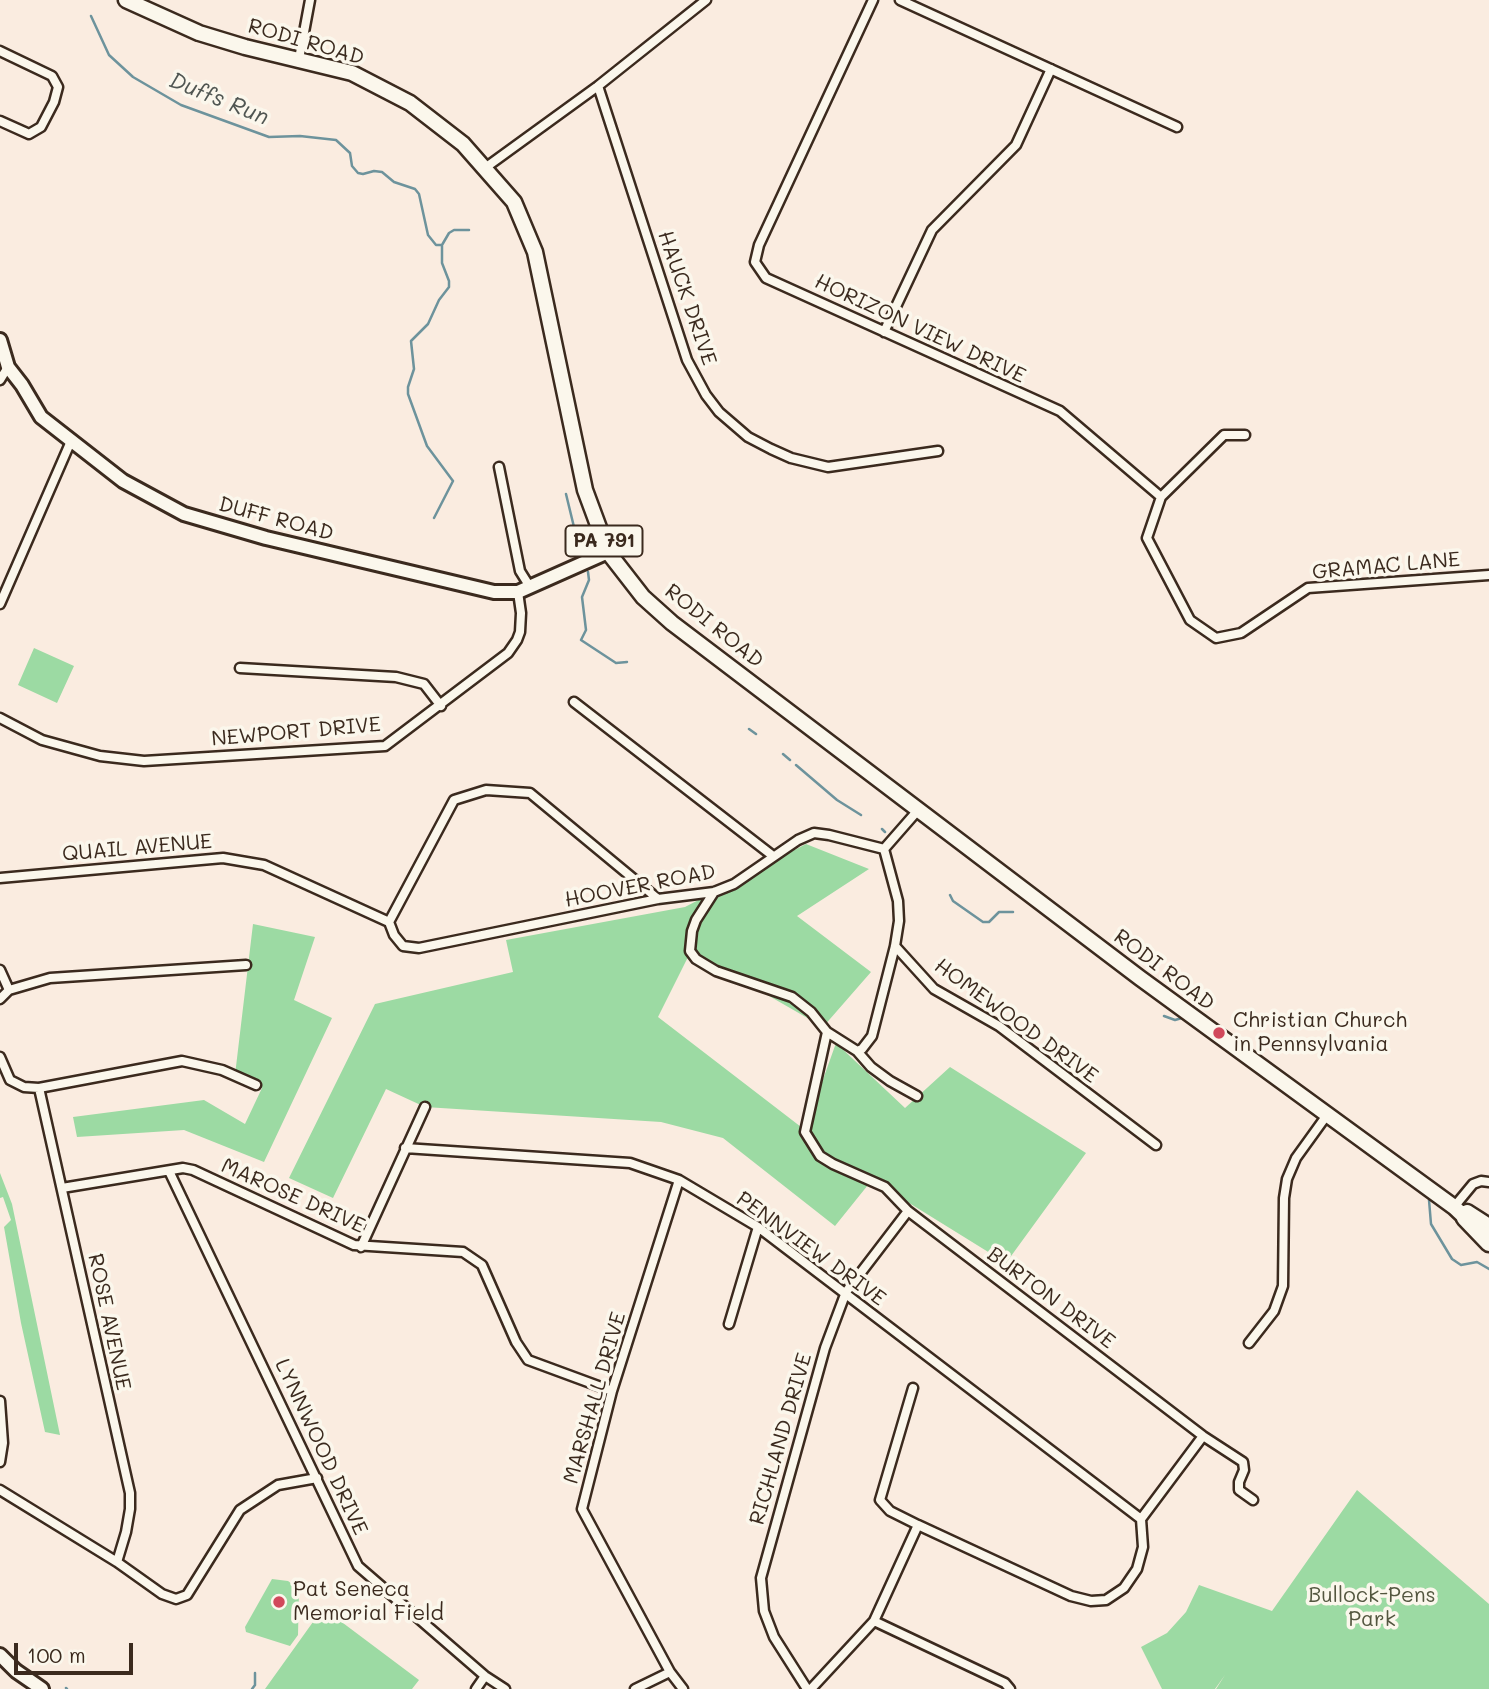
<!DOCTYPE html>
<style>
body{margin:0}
#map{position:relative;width:1489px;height:1689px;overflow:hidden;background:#faece0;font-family:Mali,sans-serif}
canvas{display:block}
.scale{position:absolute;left:14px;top:1643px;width:119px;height:32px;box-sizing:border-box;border:4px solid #3b2a1e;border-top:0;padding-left:9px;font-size:21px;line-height:24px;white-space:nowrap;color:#3b2a1e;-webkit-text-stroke:5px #fbf7ec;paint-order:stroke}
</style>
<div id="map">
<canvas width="1489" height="1689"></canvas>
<div class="scale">100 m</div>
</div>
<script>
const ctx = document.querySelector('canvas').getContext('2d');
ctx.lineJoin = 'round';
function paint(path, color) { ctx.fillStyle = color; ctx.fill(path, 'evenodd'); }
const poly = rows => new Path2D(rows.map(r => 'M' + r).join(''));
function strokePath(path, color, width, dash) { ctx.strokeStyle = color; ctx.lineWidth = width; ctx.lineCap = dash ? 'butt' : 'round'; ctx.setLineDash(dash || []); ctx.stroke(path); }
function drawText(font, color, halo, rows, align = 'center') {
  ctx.font = font + ' Mali,sans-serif'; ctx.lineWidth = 7; ctx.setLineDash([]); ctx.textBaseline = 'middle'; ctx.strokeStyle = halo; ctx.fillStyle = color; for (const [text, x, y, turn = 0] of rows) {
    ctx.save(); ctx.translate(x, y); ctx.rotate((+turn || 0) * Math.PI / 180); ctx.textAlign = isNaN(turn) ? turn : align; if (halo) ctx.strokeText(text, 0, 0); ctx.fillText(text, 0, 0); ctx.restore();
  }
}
paint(poly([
 [34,648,74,666,57,703,18,685],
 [806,844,869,869,797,916,871,972,823,1027,691,951,658,1017,805,1130,836,1043,905,1108,950,1067,1086,1153,1006,1263,872,1180,835,1226,723,1138,661,1122,425,1107,386,1089,333,1198,289,1178,375,1004,513,972,506,940,685,907],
 [253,924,315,937,294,1000,332,1018,264,1162,184,1130,77,1137,73,1117,204,1100,245,1124,262,1088,235,1075],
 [0,1173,12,1204,60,1435,45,1432,21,1323,4,1227,11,1220,3,1197,0,1198],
 [1357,1490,1489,1604,1489,1689,1216,1689,1225,1675,1215,1689,1162,1689,1141,1647,1167,1633,1186,1612,1199,1585,1272,1611],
 [272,1579,288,1581,299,1589,298,1635,290,1646,246,1632,245,1627],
 [323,1608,419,1680,412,1689,265,1689]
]), '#9cdaa3');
strokePath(poly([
 [91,16,109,55,133,77,181,105,269,137,300,136,336,140,350,153,352,166,358,173,363,174,374,171,382,172,394,182,415,189,419,194,428,235,436,245,442,245,449,233,454,230,469,230],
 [566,494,581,556],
 [434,518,453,481,427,446,408,394,408,387,414,369,411,341,428,324,439,300,449,287,449,281,442,263,442,246],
 [588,572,589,580,582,597,586,630,581,640,616,663,627,662],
 [749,729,756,734],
 [783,754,790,760],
 [796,765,837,800,861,815],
 [882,829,885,832],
 [950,895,953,901,983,922,989,922,999,912,1013,912],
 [1197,1011,1206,1016],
 [1164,1016,1175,1020,1182,1018],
 [1429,1200,1431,1224,1452,1259,1461,1265,1477,1262,1489,1269],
 [66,1688,67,1689],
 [252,1689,255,1685,255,1673]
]), '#6d939c', 2.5);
const street = poly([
 [873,0,759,245,755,262,766,278,1060,411,1161,497],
 [900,0,1177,127],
 [0,51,52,76,58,87,54,102,41,127,29,134,0,121],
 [299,59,310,0],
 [598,86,687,360,706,395,719,412,748,437,771,449,791,458,828,467,938,451],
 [485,168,598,86,706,0],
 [884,332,932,230,1016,145,1051,69],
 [0,380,8,367],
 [1245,435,1224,435,1161,497,1147,538,1190,620,1216,638,1241,633,1308,588,1489,575],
 [499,467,520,571,530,587],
 [0,604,71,441],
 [240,668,396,677,424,684,441,706],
 [574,702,773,856],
 [0,718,42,740,100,756,144,761,385,746,508,653,517,640,520,632,521,613,518,592],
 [0,878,223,858,264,865,389,922],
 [714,892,696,920,692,931,690,951,696,959,716,971,792,997,811,1012,827,1032,857,1051,871,1067,890,1081,917,1096],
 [658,899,530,793,486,790,454,800,389,922,394,935,403,946,419,948,658,899,714,892,734,884,798,840,814,833,829,835,884,849],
 [895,946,934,989,999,1026,1156,1145],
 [0,970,9,990],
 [0,999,9,990,50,978,246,965],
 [827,1032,805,1132,820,1156,833,1164,885,1187,908,1211,1203,1436,1243,1462,1244,1470,1239,1482,1239,1490,1253,1500],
 [857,1051,862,1049,872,1036,895,946,899,921,898,901,884,849,919,809],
 [0,1057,10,1080,24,1087,39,1088,182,1061,222,1070,256,1085],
 [39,1088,130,1493,130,1509,126,1532,117,1562],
 [405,1148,630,1163,679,1180,758,1227,1141,1519],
 [169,1171,358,1566,485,1676,505,1689],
 [679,1180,612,1391,582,1509,670,1672,683,1689],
 [62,1188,183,1168,193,1170,354,1245,463,1252,482,1265,516,1342,528,1360,612,1391],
 [1454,1207,1473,1184,1481,1181,1489,1182],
 [361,1247,425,1107],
 [729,1324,758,1227],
 [1249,1343,1274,1311,1283,1286,1284,1198,1287,1179,1296,1158,1327,1115],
 [913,1388,880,1500,890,1511,918,1525,1071,1596,1091,1601,1106,1600,1124,1588,1137,1569,1143,1547,1141,1519,1203,1436],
 [0,1401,3,1443,0,1462],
 [0,1490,117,1562,162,1594,176,1599,187,1595,240,1510,278,1485,317,1478],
 [874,1621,1005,1683,1010,1689],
 [476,1689,485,1676],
 [635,1689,670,1672],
 [807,1689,774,1637,764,1611,761,1578,825,1348,846,1292,908,1211],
 [811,1689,874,1621,918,1525]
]);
const secondary = poly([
 [0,340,8,367,22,385,41,417,123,481,184,514,266,538,494,592,518,592,608,552],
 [0,1655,16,1671,42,1689]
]);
const primary = poly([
 [126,0,199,33,245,47,352,73,410,103,463,144,514,202,535,252,585,490,608,552,643,597,672,623,1140,978,1454,1207,1473,1225],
 [1467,1212,1489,1226]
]);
const highway = poly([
 [1465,1218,1489,1243]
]);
strokePath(street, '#3b2a1e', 13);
strokePath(secondary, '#3b2a1e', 18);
strokePath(primary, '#3b2a1e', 19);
strokePath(highway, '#3b2a1e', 21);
strokePath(street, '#fbf7ec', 8);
strokePath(secondary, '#fbf7ec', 12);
strokePath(primary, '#fbf7ec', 14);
strokePath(highway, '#fbf7ec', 16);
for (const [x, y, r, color] of [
 [1219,1033,7,"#d1495b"],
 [279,1602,7,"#d1495b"]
]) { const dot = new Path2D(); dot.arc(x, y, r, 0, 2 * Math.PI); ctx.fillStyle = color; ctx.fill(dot); strokePath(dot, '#fbf7ec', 2.5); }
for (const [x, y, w] of [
 [604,541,77]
]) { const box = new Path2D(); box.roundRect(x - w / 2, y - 15.5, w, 31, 5); ctx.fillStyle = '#fbf7ec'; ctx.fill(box); strokePath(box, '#3b2a1e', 2); }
drawText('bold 19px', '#3b2a1e', null, [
 ["PA 791",604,541]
]);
drawText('21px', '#3b2a1e', '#fbf7ec', [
 ["RODI ROAD",306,42,16],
 ["HAUCK DRIVE",687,298,71],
 ["HORIZON VIEW DRIVE",920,329,25],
 ["DUFF ROAD",276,519,15],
 ["GRAMAC LANE",1386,566,-5],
 ["RODI ROAD",714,626,39],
 ["NEWPORT DRIVE",296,732,-5],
 ["QUAIL AVENUE",137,848,-5],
 ["HOOVER ROAD",640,886,-11],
 ["RODI ROAD",1164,970,37],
 ["HOMEWOOD DRIVE",1016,1021,36],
 ["MAROSE DRIVE",293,1196,24],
 ["PENNVIEW DRIVE",811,1249,36],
 ["BURTON DRIVE",1051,1298,37],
 ["ROSE AVENUE",109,1322,78],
 ["MARSHALL DRIVE",595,1398,-74],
 ["RICHLAND DRIVE",781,1439,-74],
 ["LYNNWOOD DRIVE",321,1447,65]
]);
drawText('21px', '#3b2a1e', '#fbf7ec', [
 ["Christian Church",1233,1021],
 ["in Pennsylvania",1233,1045],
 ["Pat Seneca",293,1590],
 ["Memorial Field",293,1614]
], 'left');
drawText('21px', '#53563f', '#fbf7ec', [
 ["Bullock-Pens",1372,1596],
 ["Park",1372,1620]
]);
drawText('italic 23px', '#505652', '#fbf7ec', [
 ["Duffs Run",219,99,22]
]);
</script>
